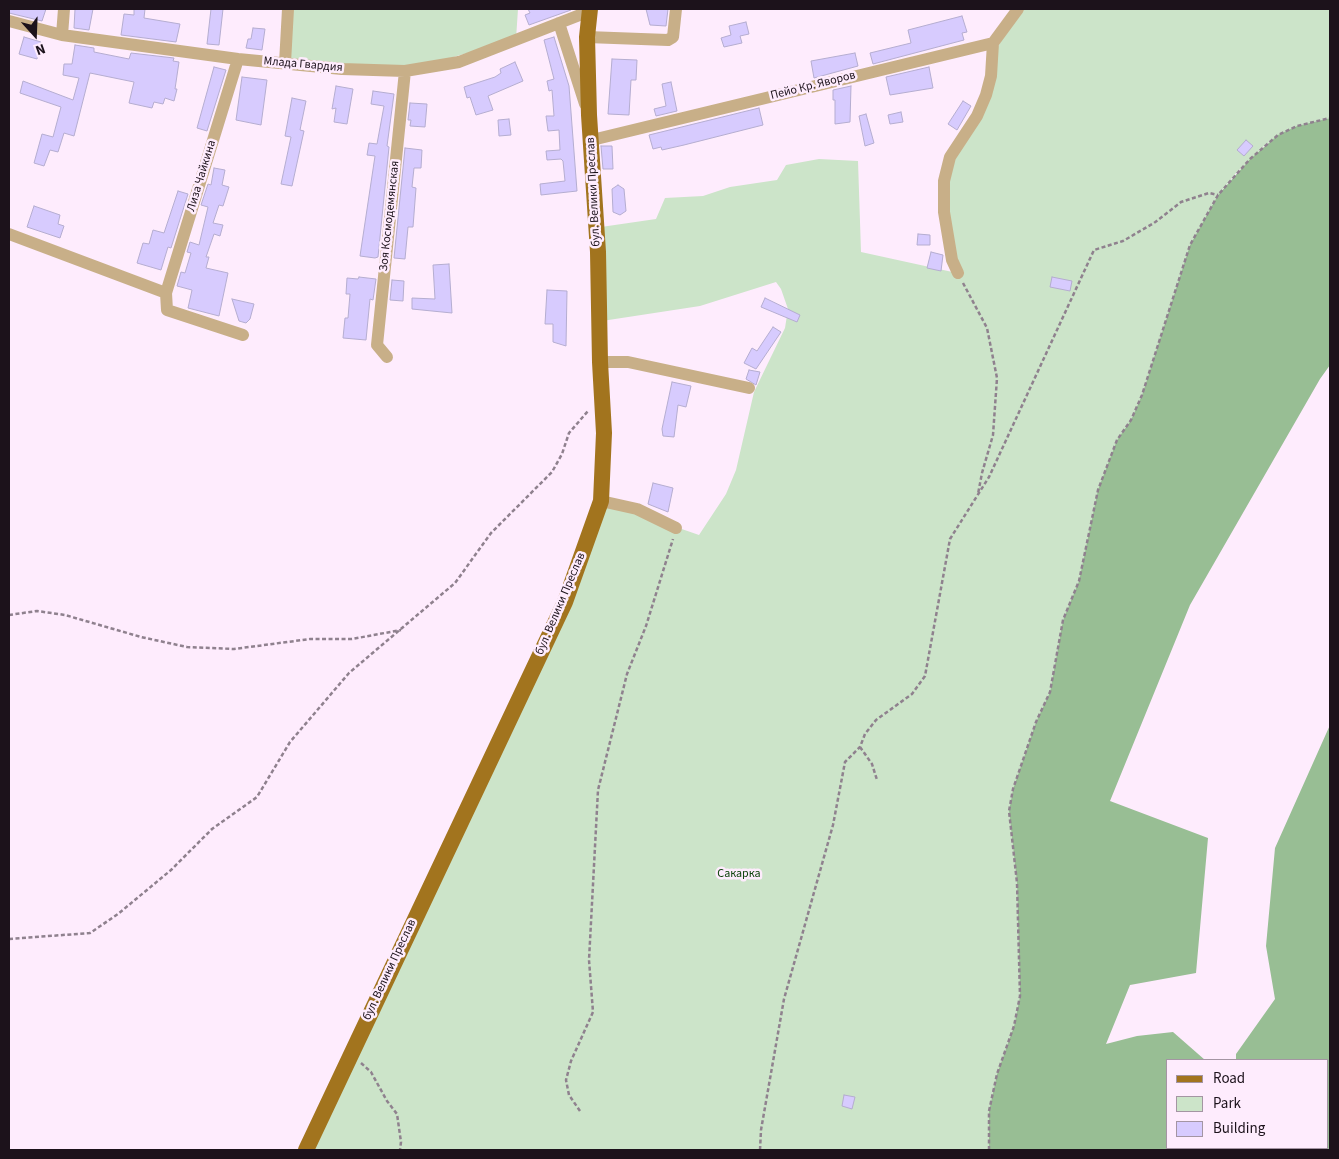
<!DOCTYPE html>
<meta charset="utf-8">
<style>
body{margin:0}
#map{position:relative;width:1339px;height:1159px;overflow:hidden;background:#feecfd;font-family:"Source Sans 3",sans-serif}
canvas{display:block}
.frame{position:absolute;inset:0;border:10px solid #1c121b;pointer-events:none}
.legend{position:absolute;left:1166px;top:1059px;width:162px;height:90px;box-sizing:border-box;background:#feecfd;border:1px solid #a495a3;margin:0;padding:6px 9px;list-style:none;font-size:15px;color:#1c121b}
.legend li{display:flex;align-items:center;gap:10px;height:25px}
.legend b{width:25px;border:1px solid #a495a3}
.north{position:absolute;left:10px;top:10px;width:50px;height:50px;-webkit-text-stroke:4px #feecfd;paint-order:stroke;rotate:160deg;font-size:14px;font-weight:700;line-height:20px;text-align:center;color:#1c121b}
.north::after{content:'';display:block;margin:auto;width:18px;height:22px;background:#1c121b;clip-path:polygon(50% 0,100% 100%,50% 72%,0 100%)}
</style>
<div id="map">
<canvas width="1339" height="1159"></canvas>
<div class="frame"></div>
<ul class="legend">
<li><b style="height:6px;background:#a2741e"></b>Road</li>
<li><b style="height:14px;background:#cce4c9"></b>Park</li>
<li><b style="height:14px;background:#d7cbfe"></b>Building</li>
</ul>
<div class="north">N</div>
</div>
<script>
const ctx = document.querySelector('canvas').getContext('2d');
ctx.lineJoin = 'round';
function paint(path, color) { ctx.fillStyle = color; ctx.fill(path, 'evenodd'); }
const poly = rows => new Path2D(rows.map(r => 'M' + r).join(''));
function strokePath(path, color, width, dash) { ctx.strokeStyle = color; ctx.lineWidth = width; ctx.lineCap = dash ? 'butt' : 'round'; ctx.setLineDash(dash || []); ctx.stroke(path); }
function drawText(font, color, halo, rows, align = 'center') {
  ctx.font = font + ' "Source Sans 3",sans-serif'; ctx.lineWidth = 5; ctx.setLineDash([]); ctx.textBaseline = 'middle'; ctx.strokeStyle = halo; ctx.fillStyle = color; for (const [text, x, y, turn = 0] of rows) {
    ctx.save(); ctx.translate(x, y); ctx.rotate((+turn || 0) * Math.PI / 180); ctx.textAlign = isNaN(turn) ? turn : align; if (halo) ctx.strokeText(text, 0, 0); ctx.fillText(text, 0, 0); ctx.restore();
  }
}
paint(poly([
 [288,9,518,9,516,39,405,71,285,63],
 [1018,9,1330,9,1330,118,1297,126,1266,144,1236,173,1218,195,1190,245,1142,395,1131,420,1117,440,1079,581,1063,620,1050,692,1036,722,1013,789,1009,811,1017,883,1020,996,1014,1026,997,1074,989,1111,989,1150,306,1150,565,602,601,501,699,535,726,494,736,470,754,392,785,328,788,309,781,289,776,282,700,306,602,321,601,227,656,219,665,198,703,196,730,187,777,180,786,165,819,159,858,161,861,252,957,273,944,181,977,116,992,58]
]), '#cce4c9');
paint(poly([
 [1330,118,1330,365,1320,379,1190,605,1110,801,1208,838,1196,973,1130,985,1106,1044,1137,1036,1173,1032,1205,1060,1168,1060,1168,1148,1328,1148,1328,1060,1236,1060,1236,1054,1275,999,1266,946,1275,848,1330,725,1330,1150,989,1150,989,1111,997,1074,1014,1026,1020,996,1017,883,1009,811,1013,789,1036,722,1050,692,1063,620,1079,581,1098,490,1117,440,1131,420,1142,395,1190,245,1218,195,1250,159,1278,135,1297,126]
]), '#98be94');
const building = poly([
 [9,9,46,9,42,21,9,13,9,9],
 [75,9,93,9,89,30,74,28,75,9],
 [134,9,145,9,144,18,180,24,176,42,121,35,124,14,134,15,134,9],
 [211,9,223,9,219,45,207,44,211,9],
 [528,9,571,9,571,10,529,25,525,15,530,13,528,9],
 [646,9,668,9,666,26,650,25,646,9],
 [962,16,967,32,962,33,964,40,873,64,870,53,911,43,908,30,962,16],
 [746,22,749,34,740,36,742,43,724,47,721,38,731,35,729,26,746,22],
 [253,28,265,29,262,50,246,48,248,39,251,39,253,28],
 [24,37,41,42,37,59,19,54,24,37],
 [554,37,569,86,577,191,541,195,540,184,565,181,563,161,561,159,547,160,546,151,560,150,559,130,548,131,546,116,554,116,552,90,549,91,547,81,554,79,544,40,554,37],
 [75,45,94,48,94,52,129,59,131,53,174,58,173,61,179,62,175,89,177,89,174,101,165,98,163,104,154,102,152,108,129,103,134,82,90,73,74,136,64,133,58,152,50,150,44,166,34,163,42,134,53,137,61,107,20,93,23,81,73,100,79,78,63,75,64,64,72,64,75,45],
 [855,53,858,66,814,78,811,61,855,53],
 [612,59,637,60,636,80,631,80,629,115,608,114,612,59],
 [515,62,523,81,488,96,493,110,476,115,470,97,467,98,464,87,495,77,501,73,500,69,515,62],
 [214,67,226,70,207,131,197,128,214,67],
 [929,67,933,88,890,95,886,77,929,67],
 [242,77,267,80,261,125,236,120,242,77],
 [671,82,677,111,656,116,654,109,666,106,662,84,671,82],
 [336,86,353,89,347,124,334,122,336,108,332,109,336,86],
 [851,86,850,122,835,124,835,100,833,100,833,90,851,86],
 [373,91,394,94,387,146,389,147,378,257,375,258,360,256,375,156,367,155,369,143,377,144,384,106,371,104,373,91],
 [292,98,306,101,300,130,304,131,292,186,281,184,291,137,285,136,292,98],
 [963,101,971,106,957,130,948,124,963,101],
 [410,103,427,104,425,127,410,126,411,120,408,120,410,103],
 [759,108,763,125,684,145,662,150,661,147,653,149,649,135,759,108],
 [901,112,903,122,890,124,888,115,901,112],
 [866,114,874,143,865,146,859,116,866,114],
 [509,119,511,135,499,136,498,120,509,119],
 [1246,140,1253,146,1244,156,1237,150,1246,140],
 [601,146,612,146,613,169,603,169,601,146],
 [405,148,422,150,421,168,414,168,412,187,416,188,413,227,408,227,405,259,394,258,405,148],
 [214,168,225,170,222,185,229,187,223,206,219,205,213,223,223,225,220,236,214,234,206,257,209,257,206,268,228,273,219,316,188,308,192,290,177,286,181,272,185,273,191,253,187,252,190,242,199,245,208,207,201,205,208,184,211,185,214,168],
 [618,185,624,189,626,211,620,215,613,212,612,189,618,185],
 [178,191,188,194,171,248,168,247,161,270,137,263,143,243,149,244,153,230,164,233,178,191],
 [34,206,60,215,58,224,64,226,60,238,27,227,34,206],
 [918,234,930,235,930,245,917,245,918,234],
 [931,252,943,255,941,271,927,268,931,252],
 [449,264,452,313,412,309,412,298,435,299,433,265,449,264],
 [359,277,376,279,373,300,370,299,366,340,343,338,345,318,348,318,350,294,346,294,347,278,358,279,359,277],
 [1052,277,1072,281,1070,291,1050,287,1052,277],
 [392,280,404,281,403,301,390,300,392,280],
 [547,290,567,291,566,346,553,342,553,324,545,324,547,290],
 [765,298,800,315,797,322,761,307,765,298],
 [232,299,254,304,250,319,246,323,239,321,232,299],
 [773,327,781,332,756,369,744,363,752,348,757,351,773,327],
 [749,370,760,372,756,385,746,379,749,370],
 [672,382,691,386,686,407,678,405,674,437,663,436,662,429,672,382],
 [653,483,673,488,668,512,648,504,653,483],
 [844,1095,855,1097,852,1109,842,1106,844,1095]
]);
paint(building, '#d7cbfe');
strokePath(building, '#b5add0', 1);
strokePath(poly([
 [963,283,987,328,997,378,993,435,982,473,978,494],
 [9,615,37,611,65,615,141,637,187,647,234,649,310,639,352,639,401,630],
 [860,747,872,764,877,780],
 [9,939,90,933,118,914,171,870,212,829,257,797,290,742,349,673,455,583,491,533,552,472,562,454,569,433,588,411],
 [361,1063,371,1072,387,1101,397,1114,401,1142,400,1150],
 [580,1111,569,1095,566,1080,571,1061,593,1012,589,960,598,790,627,674,646,626,673,539],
 [760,1150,761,1130,784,999,833,825,845,762,860,747,865,734,876,720,912,694,925,676,950,539,989,477,1094,250,1123,241,1154,223,1181,202,1209,193,1218,195],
 [989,1150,989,1111,997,1074,1014,1026,1020,996,1017,883,1009,811,1013,789,1036,722,1050,692,1063,620,1079,581,1098,490,1117,440,1131,420,1142,395,1190,245,1218,195,1250,159,1278,135,1297,126,1330,118]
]), '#8f818e', 2.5, [4, 2.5]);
strokePath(poly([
 [9,21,62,35,238,59,342,69,405,71,459,62,590,11],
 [559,23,585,104],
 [62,35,64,9],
 [587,37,668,40,673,37,676,9],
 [238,59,166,293,167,310,243,335],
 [285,63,288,9],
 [592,140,993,43,1018,9],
 [9,234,166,293],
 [958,273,952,260,944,212,944,181,950,157,977,116,986,95,991,76,993,43],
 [387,357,377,345,405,71],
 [600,362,628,362,749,388],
 [601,501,637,509,676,528]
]), '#c8af88', 12);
strokePath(poly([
 [306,1150,565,602,601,501,604,433,600,362,598,252,589,115,587,37,590,9]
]), '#a2741e', 16);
drawText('12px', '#1c121b', '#feecfd', [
 ["Млада Гвардия",303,65,5],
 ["Пейо Кр. Яворов",813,86,-14],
 ["Лиза Чайкина",202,176,-73],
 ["бул. Велики Преслав",594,192,-93],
 ["Зоя Космодемянская",390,216,-84],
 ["бул. Велики Преслав",561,604,-67],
 ["бул. Велики Преслав",390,970,-65]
]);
drawText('12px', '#0e440b', '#feecfd', [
 ["Сакарка",739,874]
]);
</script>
